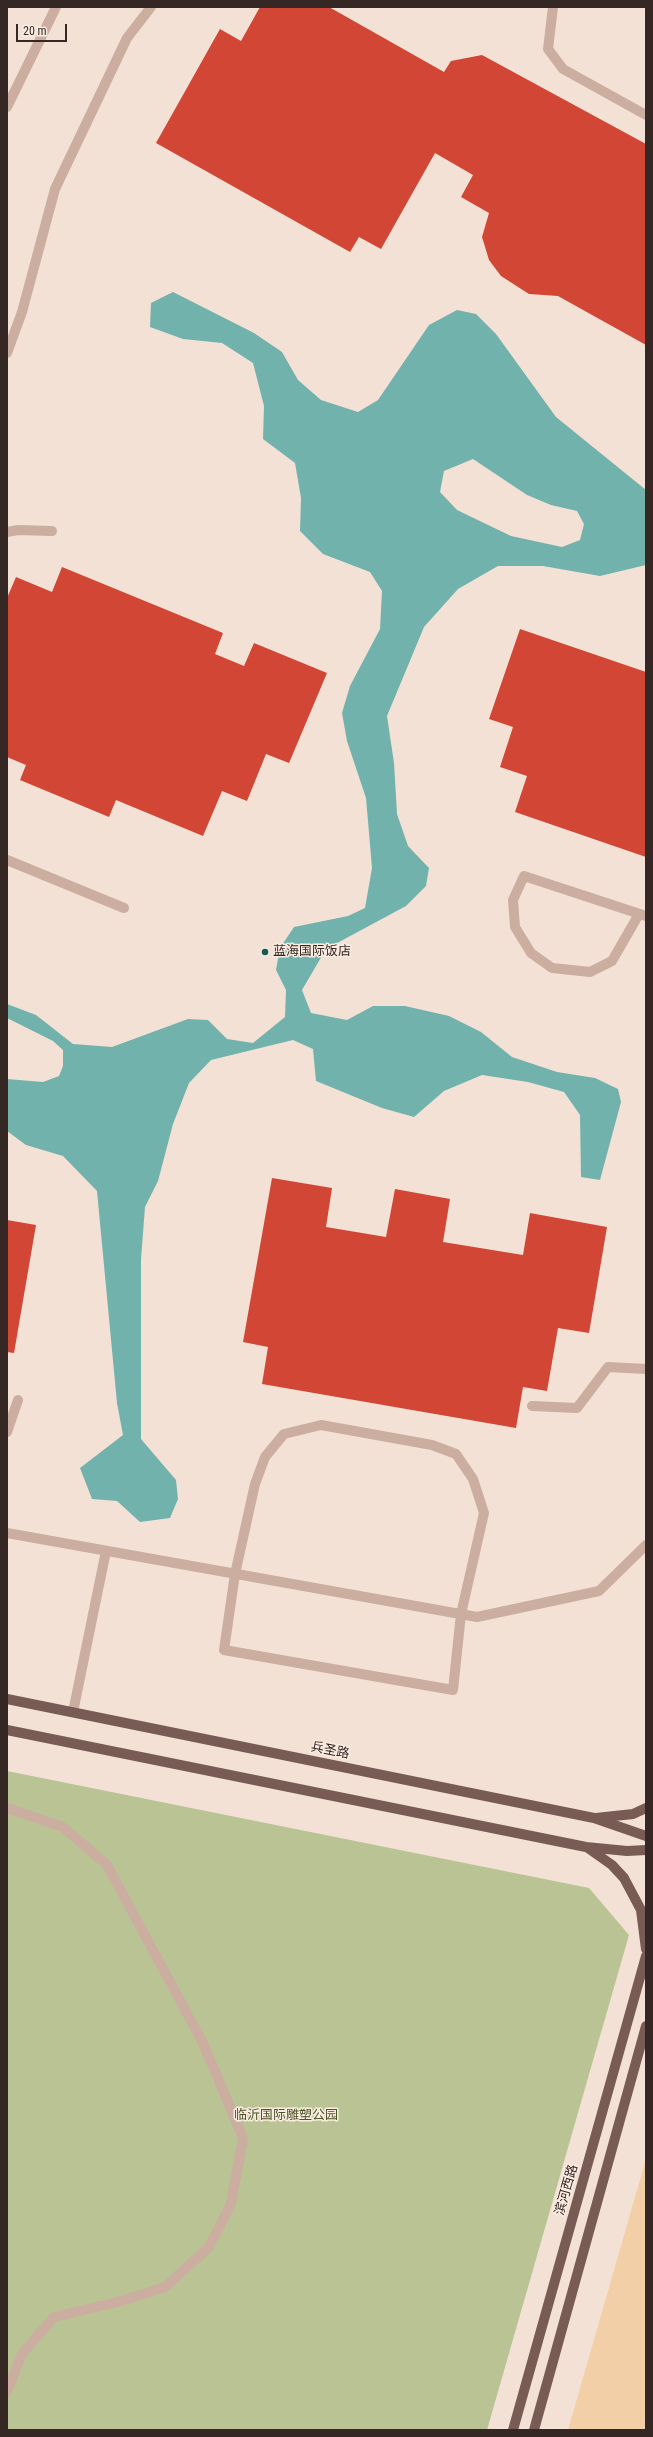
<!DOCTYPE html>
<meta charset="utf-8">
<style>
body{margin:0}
#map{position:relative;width:653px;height:2437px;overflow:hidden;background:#f3e1d5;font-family:"Roboto Condensed",sans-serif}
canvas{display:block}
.frame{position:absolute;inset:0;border:8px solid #352724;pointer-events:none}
.scale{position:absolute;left:16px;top:24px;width:51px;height:18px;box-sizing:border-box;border:2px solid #352724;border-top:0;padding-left:5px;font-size:12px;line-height:14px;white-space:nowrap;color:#352724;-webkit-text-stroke:3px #faece1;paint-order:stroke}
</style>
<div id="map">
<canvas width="653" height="2437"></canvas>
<div class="frame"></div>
<div class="scale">20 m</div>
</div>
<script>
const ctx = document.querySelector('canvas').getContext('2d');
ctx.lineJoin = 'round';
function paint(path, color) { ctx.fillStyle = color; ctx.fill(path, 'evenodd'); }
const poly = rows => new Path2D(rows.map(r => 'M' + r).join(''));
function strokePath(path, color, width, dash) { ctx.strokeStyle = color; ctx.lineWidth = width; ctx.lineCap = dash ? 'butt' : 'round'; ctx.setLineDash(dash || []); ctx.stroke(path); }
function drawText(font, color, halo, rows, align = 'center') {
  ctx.font = font + ' "Roboto Condensed","Noto Sans SC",sans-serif'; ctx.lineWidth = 3; ctx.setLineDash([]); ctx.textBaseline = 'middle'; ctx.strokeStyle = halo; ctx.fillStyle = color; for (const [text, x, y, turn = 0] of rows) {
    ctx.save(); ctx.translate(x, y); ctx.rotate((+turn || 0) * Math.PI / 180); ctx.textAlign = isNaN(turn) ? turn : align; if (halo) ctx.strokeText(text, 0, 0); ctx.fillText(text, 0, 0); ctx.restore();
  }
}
paint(poly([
 [7,1771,589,1888,629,1935,487,2430,7,2430]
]), '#b9c394');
paint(poly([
 [646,2159,646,2430,568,2430]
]), '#f2cfa7');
paint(poly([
 [173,292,254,333,282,352,298,380,321,400,358,412,378,400,429,325,457,310,476,314,496,334,556,417,646,490,646,565,600,576,543,566,498,566,458,589,424,627,387,716,394,763,397,814,408,846,429,868,426,886,406,906,326,949,302,990,311,1013,347,1020,373,1006,405,1006,449,1016,481,1032,512,1057,557,1072,595,1078,618,1089,621,1102,600,1180,581,1177,580,1115,564,1092,528,1082,482,1075,444,1091,414,1117,382,1108,316,1081,313,1049,293,1040,211,1060,189,1083,173,1124,158,1181,145,1207,141,1259,141,1439,176,1480,178,1499,170,1518,140,1522,117,1501,92,1499,80,1468,123,1435,117,1403,97,1191,63,1156,26,1145,7,1131,7,1079,43,1082,59,1076,63,1066,63,1050,53,1041,7,1018,7,1004,36,1015,73,1044,112,1047,188,1019,208,1020,227,1039,253,1043,285,1017,286,990,276,970,280,948,294,927,348,916,365,908,372,868,366,798,347,741,342,713,350,686,380,629,382,591,370,572,323,554,300,531,301,498,295,463,263,439,264,406,253,363,222,343,183,339,150,327,151,303],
 [473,459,527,495,551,505,577,511,584,524,580,540,562,547,511,536,457,510,440,492,444,471]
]), '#72b2ac');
paint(poly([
 [260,7,329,7,444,72,451,61,482,55,646,144,646,345,558,296,529,294,501,276,489,260,482,237,489,213,461,197,473,175,435,153,381,249,359,237,350,252,156,143,220,29,241,41],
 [62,567,223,633,215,654,244,666,254,643,327,673,289,763,266,754,247,801,222,791,203,836,116,800,109,817,20,780,26,765,7,757,7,598,16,577,52,592],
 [520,629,646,672,646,857,515,812,527,776,500,767,513,727,489,719],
 [272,1178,332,1188,326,1227,386,1237,395,1189,450,1199,443,1242,523,1255,530,1213,607,1227,589,1333,558,1328,547,1391,523,1387,516,1428,262,1384,268,1347,243,1342],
 [7,1220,36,1225,14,1353,7,1352]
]), '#d14635');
strokePath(poly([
 [553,7,548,49,563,69,646,115],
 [7,107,56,7],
 [7,353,22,312,55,189,127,38,151,7],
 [7,532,18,530,52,531],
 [7,860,124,908],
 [639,914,612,961,590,972,552,968,531,953,515,927,513,900,524,876,646,916],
 [532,1406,577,1408,608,1367,646,1369],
 [321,1425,432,1445,456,1454,473,1479,484,1513,461,1614,453,1690,224,1650,235,1574,255,1484,265,1457,284,1434,321,1425],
 [7,1432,18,1400],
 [7,1533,477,1617,599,1591,646,1545],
 [73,1712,106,1551],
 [7,1808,63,1827,107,1865,203,2043,243,2138,231,2204,209,2247,165,2287,118,2302,54,2317,22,2354,7,2392]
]), '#cbaea0', 10);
strokePath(poly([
 [7,1699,594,1818,646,1836],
 [7,1730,586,1847,627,1851,646,1850],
 [596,1818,633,1814,646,1808],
 [588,1848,612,1865,624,1878,641,1910,646,1949],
 [513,2430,646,1956],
 [534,2430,646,2026]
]), '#785b54', 10);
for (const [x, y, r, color] of [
 [265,952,4,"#165955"]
]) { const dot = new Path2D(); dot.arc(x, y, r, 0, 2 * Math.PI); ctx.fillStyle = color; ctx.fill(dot); strokePath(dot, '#faece1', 1.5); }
drawText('13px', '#352724', '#faece1', [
 ["蓝海国际饭店",273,952]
], 'left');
drawText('13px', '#352724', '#faece1', [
 ["兵圣路",330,1751,11],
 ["滨河西路",567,2190,-74]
]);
drawText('13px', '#4a5526', '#faece1', [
 ["临沂国际雕塑公园",286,2116]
]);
</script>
